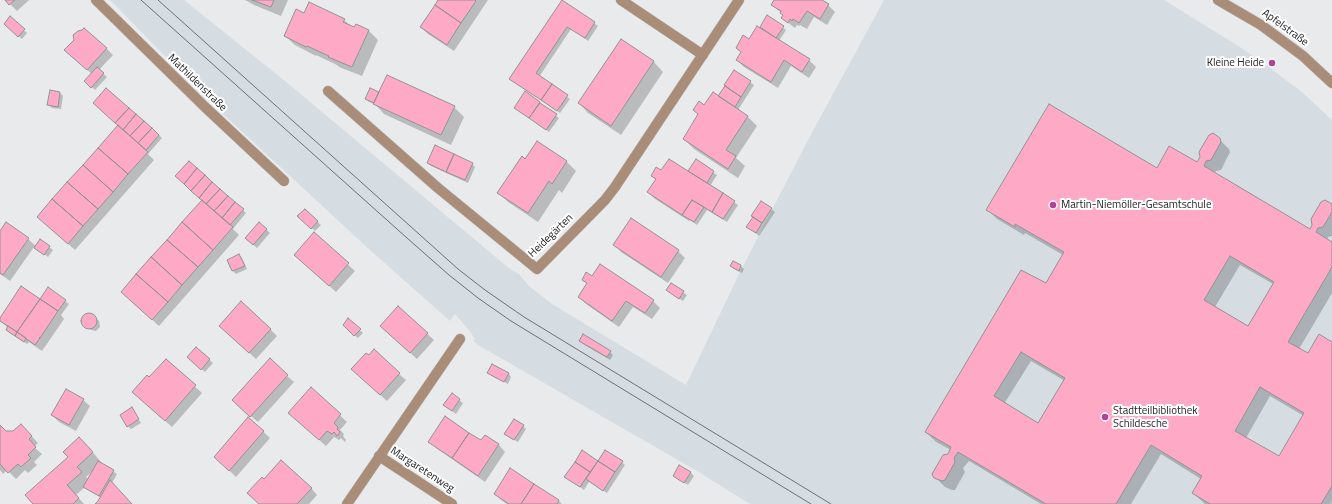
<!DOCTYPE html>
<meta charset="utf-8">
<style>
body{margin:0}
canvas{display:block;background:#e9eaec}
</style>
<canvas width="1332" height="504"></canvas>
<script>
const ctx = document.querySelector('canvas').getContext('2d');
ctx.lineJoin = 'round';
function paint(path, color) { ctx.fillStyle = color; ctx.fill(path, 'evenodd'); }
const poly = rows => new Path2D(rows.map(r => 'M' + r).join(''));
function strokePath(path, color, width, dash) { ctx.strokeStyle = color; ctx.lineWidth = width; ctx.lineCap = dash ? 'butt' : 'round'; ctx.setLineDash(dash || []); ctx.stroke(path); }
function drawText(font, color, halo, rows, align = 'center') {
  ctx.font = font + ' "Titillium Web",sans-serif'; ctx.lineWidth = 4; ctx.setLineDash([]); ctx.textBaseline = 'middle'; ctx.strokeStyle = halo; ctx.fillStyle = color; for (const [text, x, y, turn = 0] of rows) {
    ctx.save(); ctx.translate(x, y); ctx.rotate((+turn || 0) * Math.PI / 180); ctx.textAlign = isNaN(turn) ? turn : align; if (halo) ctx.strokeText(text, 0, 0); ctx.fillText(text, 0, 0); ctx.restore();
  }
}
paint(poly([
 [110,0,184,0,285,81,510,269,519,274,529,286,552,304,686,385,740,272,809,138,884,0,1164,0,1240,47,1274,71,1303,93,1332,120,1332,499,1329,504,750,504,697,471,478,345,473,340,475,339,469,330,455,314,450,321,371,251,209,101]
]), '#d5dde3');
paint(poly([
 [6,0,29,0,17,11],
 [245,0,288,0,281,16,254,5],
 [440,0,488,0,454,51,428,34,421,27],
 [775,0,820,0,828,5,835,12,827,25,814,17,807,29,800,25,799,26,797,25,795,28,782,18,784,15,772,5],
 [563,1,598,26,588,41,571,29,539,77,570,99,560,113,511,79],
 [304,14,344,20,352,27,369,31,378,40,362,76,339,67,337,65,316,55,316,56,295,45,285,36],
 [768,16,786,30,779,41,809,60,816,67,809,78,791,66,778,88,744,67,737,60,750,40,760,29],
 [10,18,27,33,22,39,5,24],
 [621,40,654,62,663,72,621,135,588,113,579,103],
 [106,48,113,55,99,70,107,77,95,90,86,81,92,74,72,57],
 [734,71,754,85,738,110,747,116,757,126,736,158,745,166,738,178,694,149,684,139,704,106,718,97],
 [51,91,60,93,63,96,61,109,52,108,48,104],
 [379,93,454,107,464,117,451,145,384,114,375,104,369,102,366,99],
 [525,93,559,118,549,132,515,108],
 [119,125,159,135,162,138,148,154,154,160,75,250,45,223],
 [1219,139,1229,149,1230,152,1221,170,1216,171,1214,173,1310,230,1332,205,1332,236,1328,237,1327,240,1332,243,1332,293,1299,349,1308,354,1332,343,1332,504,1205,504,1193,493,1201,479,1161,454,1131,504,1041,504,969,461,963,468,965,472,955,490,952,490,945,487,935,477,951,450,936,442,926,432,1046,284,1063,255,1025,233,1024,235,997,219,988,210,1157,169,1198,163],
 [1240,265,1273,284,1248,327,1215,307],
 [1031,361,1065,381,1038,424,1004,404],
 [1270,396,1304,416,1279,458,1246,438],
 [537,142,567,162,576,171,562,193,559,190,538,222,508,202,499,193,526,160],
 [696,161,717,175,710,186,738,205,727,222,707,210,697,225,690,220,689,221,655,199,648,192,656,180,652,176,662,172,689,172],
 [428,163,472,164,475,167,468,183,431,166],
 [761,202,775,212,759,236,748,227],
 [243,210,246,213,233,229,239,235,159,326,129,299],
 [305,210,321,225,315,231,299,216],
 [259,223,270,233,257,248,249,241],
 [0,233,28,239,37,247,41,241,53,250,48,257,34,247,10,281,0,274],
 [314,234,355,271,336,292,302,261],
 [615,245,678,251,685,258,668,283,621,252],
 [239,255,242,258,247,269,236,274,233,271],
 [733,262,741,266,744,269,742,273,734,269,731,266],
 [583,280,653,301,660,308,652,319,633,307,619,327,586,304,579,297,588,284],
 [671,284,687,295,683,301,671,293],
 [65,301,69,304,61,315,64,319,42,351,29,342,27,344,10,333,7,330,8,328,0,320,44,303],
 [398,307,434,340,417,359,388,333],
 [86,314,91,314,99,321,100,327,96,331,91,330,83,323,83,318],
 [349,320,363,333,358,338,347,329],
 [270,329,277,336,256,359,227,333],
 [580,341,610,352,613,355,610,360,583,344],
 [196,348,213,363,205,372,188,357],
 [166,360,202,393,172,427,140,399,150,378],
 [488,373,508,373,511,377,508,384,492,376],
 [399,374,406,380,387,401,359,376],
 [287,376,294,382,258,422,240,407],
 [311,388,347,422,340,430,344,434,343,436,346,440,345,442,341,438,339,440,334,437,326,446,296,419],
 [452,395,463,403,456,414,444,405],
 [83,400,90,406,76,431,59,422,52,415],
 [132,409,141,423,131,429,128,426],
 [249,418,270,438,236,477,222,463],
 [0,426,6,432,28,432,38,443,34,447,42,454,34,462,37,465,28,473,25,470,16,479,7,470,3,474,0,470],
 [523,426,526,429,518,442,509,437],
 [485,436,499,445,505,452,485,482,436,448,429,441,481,442],
 [89,448,102,463,101,463,117,474,112,483,131,504,96,504,101,498,85,487,76,495,84,504,34,504],
 [94,470,89,480,86,477],
 [582,452,598,462,622,462,625,465,607,493,589,482,584,490,566,477],
 [510,469,559,501,562,504,507,504,501,500,495,494],
 [690,472,694,476,688,485,674,476],
 [311,488,317,495,309,504,260,504]
]), '#0003');
const building = poly([
 [5,0,15,0,9,5,5,0],
 [252,0,274,0,271,7,252,0],
 [438,0,475,0,476,1,461,23,435,5,438,0],
 [562,0,595,22,585,38,567,27,536,73,552,84,541,100,509,79,562,0],
 [774,0,822,0,829,4,820,19,807,11,799,23,793,19,792,21,790,19,788,23,781,18,783,15,780,13,781,11,771,5,774,0],
 [309,2,345,19,343,22,354,27,356,24,369,30,352,67,328,57,329,56,307,46,306,47,284,36,296,9,304,13,309,2],
 [435,5,461,23,447,45,420,27,435,5],
 [767,15,784,26,776,38,760,27,767,15],
 [10,16,25,29,18,37,4,24,10,16],
 [757,26,810,59,802,72,784,60,771,82,736,60,741,52,736,48,743,35,749,39,757,26],
 [84,28,107,48,87,70,64,50,74,40,73,35,78,31,82,30,84,28],
 [621,39,654,61,611,126,578,103,621,39],
 [97,67,104,73,91,88,84,81,97,67],
 [734,70,751,81,741,97,724,85,734,70],
 [387,75,455,106,441,135,373,104,387,75],
 [552,84,568,95,557,111,541,100,552,84],
 [725,86,741,97,735,107,718,96,725,86],
 [106,88,129,108,115,123,93,103,106,88],
 [370,88,379,92,374,103,365,99,370,88],
 [50,90,60,92,58,107,47,105,50,90],
 [525,91,540,102,529,118,514,108,525,91],
 [713,92,748,116,726,150,736,156,728,169,683,139,698,114,693,110,699,101,704,105,713,92],
 [540,103,557,114,546,130,529,118,540,103],
 [1049,104,1157,168,1169,146,1197,162,1200,157,1199,152,1209,135,1213,133,1220,138,1221,142,1211,160,1206,161,1204,166,1310,229,1312,225,1311,219,1321,202,1325,200,1332,204,1332,212,1323,227,1318,228,1316,232,1332,242,1332,267,1288,342,1308,353,1319,334,1332,342,1332,486,1321,504,1210,504,1192,493,1202,476,1151,445,1116,504,1046,504,958,452,954,458,955,462,945,480,942,481,934,478,932,474,943,455,948,454,951,447,925,432,1021,270,1046,283,1064,252,1015,224,1015,227,986,210,1049,104],
 [1230,256,1274,282,1248,326,1204,300,1230,256],
 [1021,352,1065,378,1038,423,994,396,1021,352],
 [1260,387,1304,413,1279,456,1235,431,1260,387],
 [129,108,136,114,123,130,115,123,129,108],
 [136,114,144,121,130,136,123,130,136,114],
 [144,121,152,128,138,143,130,136,144,121],
 [118,125,148,152,128,174,98,148,118,125],
 [152,128,159,135,146,150,138,143,152,128],
 [537,141,567,161,552,184,549,181,528,213,497,193,522,156,525,159,537,141],
 [435,145,454,154,446,172,427,163,435,145],
 [98,148,128,174,113,192,83,165,98,148],
 [454,154,473,163,465,180,446,172,454,154],
 [669,159,723,193,712,212,692,200,682,215,647,192,656,179,651,176,656,167,661,170,669,159],
 [696,159,714,171,707,183,688,171,696,159],
 [189,161,197,168,184,184,175,176,189,161],
 [83,165,113,192,98,209,67,182,83,165],
 [197,168,205,175,191,191,184,184,197,168],
 [205,175,212,182,199,198,191,191,205,175],
 [67,182,98,209,83,226,52,199,67,182],
 [212,182,220,189,206,204,199,198,212,182],
 [220,189,228,196,214,211,206,204,220,189],
 [723,193,735,201,723,219,712,212,723,193],
 [228,196,235,202,222,218,214,211,228,196],
 [52,199,83,226,68,244,37,217,52,199],
 [202,200,233,227,213,250,182,222,202,200],
 [692,200,704,207,694,222,682,215,692,200],
 [761,201,772,208,762,223,751,216,761,201],
 [235,202,244,209,230,225,222,218,235,202],
 [305,209,318,221,311,229,297,216,305,209],
 [753,217,762,223,756,233,746,227,753,217],
 [631,218,679,250,661,277,613,245,631,218],
 [6,222,29,238,3,275,0,273,0,231,6,222],
 [182,222,213,250,198,267,167,240,182,222],
 [259,222,267,229,253,245,245,238,259,222],
 [314,232,349,263,329,286,294,255,314,232],
 [40,239,50,246,44,255,34,248,40,239],
 [167,240,198,267,182,285,151,257,167,240],
 [239,254,245,266,232,271,227,260,239,254],
 [151,257,182,285,168,302,136,274,151,257],
 [733,261,741,265,739,271,730,266,733,261],
 [600,264,654,300,645,313,626,301,612,321,578,297,587,283,582,280,586,272,592,276,600,264],
 [136,274,168,302,152,320,121,292,136,274],
 [671,283,684,291,679,299,666,290,671,283],
 [21,286,40,299,17,332,0,321,0,318,21,286],
 [48,287,66,300,58,311,40,299,48,287],
 [40,299,58,311,40,338,39,337,40,338,35,345,17,332,40,299],
 [241,301,271,329,249,353,219,326,241,301],
 [398,306,428,333,410,353,380,326,398,306],
 '81 321a8 8 0 1 1 16 0a8 8 0 1 1-16 0Z',
 [348,318,361,329,354,336,343,325,348,318],
 [8,326,17,332,15,336,6,330,8,326],
 [17,332,26,338,24,342,15,336,17,332],
 [583,334,611,351,607,357,579,341,583,334],
 [196,347,210,359,201,370,187,357,196,347],
 [374,349,400,373,380,395,351,369,366,353,369,355,374,349],
 [270,358,288,375,250,417,232,400,270,358],
 [166,359,196,385,165,421,132,392,147,375,149,377,166,359],
 [492,364,509,373,504,382,487,373,492,364],
 [311,387,341,414,334,423,338,427,337,429,340,432,337,436,334,432,332,434,327,431,319,440,288,413,311,387],
 [66,389,84,399,69,425,51,415,66,389],
 [452,393,460,399,452,411,443,405,452,393],
 [132,407,139,419,127,427,120,415,132,407],
 [445,416,469,433,452,458,428,442,445,416],
 [248,417,264,431,229,471,214,457,248,417],
 [514,419,524,425,514,440,504,434,514,419],
 [21,424,32,436,29,439,36,447,28,455,31,458,21,467,18,464,8,473,0,464,0,425,6,431,13,431,21,424],
 [469,433,481,440,485,435,499,444,478,476,452,458,469,433],
 [79,437,93,452,77,467,82,472,67,485,79,498,73,504,33,504,25,495,68,457,63,452,79,437],
 [582,450,598,461,590,472,575,462,582,450],
 [605,450,623,461,615,472,598,461,605,450],
 [281,460,312,488,297,504,259,504,247,493,262,477,264,479,281,460],
 [98,461,114,470,99,496,83,487,98,461],
 [598,461,615,472,603,491,586,479,598,461],
 [575,462,590,472,580,487,564,477,575,462],
 [679,465,691,472,684,483,673,476,679,465],
 [510,468,534,484,521,504,509,504,494,494,510,468],
 [110,480,132,504,95,504,98,501,110,480],
 [534,484,559,500,557,504,521,504,534,484]
]);
paint(building, '#feaac6');
strokePath(building, '#949292', 1);
const minor = poly([
 [96,0,205,107,284,181],
 [621,0,703,55],
 [328,91,438,188,537,269,605,200,615,187,739,0],
 [379,456,452,504],
 [347,504,460,339]
]);
const tertiary = poly([
 [1218,0,1261,25,1303,56,1332,83]
]);
strokePath(minor, '#c5c6c8', 11);
strokePath(tertiary, '#c5c6c8', 11);
strokePath(minor, '#aa8d78', 10);
strokePath(tertiary, '#aa8d78', 10);
strokePath(poly([
 [141,0,407,238,449,275,478,298,511,321,811,504],
 [158,0,458,269,485,290,524,317,831,504]
]), '#707071', 1);
for (const [x, y, r, color] of [
 [1272,63,4,"#b54097"],
 [1053,205,4,"#b54097"],
 [1105,417,4,"#b54097"]
]) { const dot = new Path2D(); dot.arc(x, y, r, 0, 2 * Math.PI); ctx.fillStyle = color; ctx.fill(dot); strokePath(dot, '#fff', 1.5); }
drawText('11px', '#222223', '#fff', [
 ["Apfelstraße",1285,28,36],
 ["Mathildenstraße",197,83,44],
 ["Heidegärten",551,236,-44],
 ["Margaretenweg",422,470,33]
]);
drawText('11px', '#222223', '#fff', [
 ["Kleine Heide",1264,63,"right"],
 ["Martin-Niemöller-Gesamtschule",1061,205],
 ["Stadtteilbibliothek",1113,411],
 ["Schildesche",1113,424]
], 'left');
</script>
